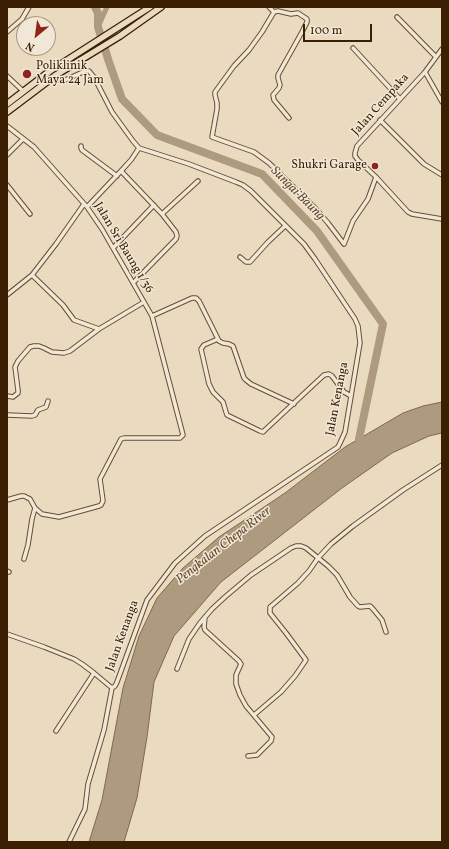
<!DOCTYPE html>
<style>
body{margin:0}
#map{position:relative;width:449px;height:849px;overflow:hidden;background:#eadac0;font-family:Vollkorn,serif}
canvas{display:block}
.frame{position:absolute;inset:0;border:8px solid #3a1f02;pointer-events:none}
.north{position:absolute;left:16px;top:16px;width:40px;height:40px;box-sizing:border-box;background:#f1e7d6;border:1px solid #a89781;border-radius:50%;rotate:209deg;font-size:11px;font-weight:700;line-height:16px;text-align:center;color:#3a1f02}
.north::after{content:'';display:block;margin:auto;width:14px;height:18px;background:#8f2418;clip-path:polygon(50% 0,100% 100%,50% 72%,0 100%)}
.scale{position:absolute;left:303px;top:24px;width:69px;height:18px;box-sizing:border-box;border:2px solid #3a1f02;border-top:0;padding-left:5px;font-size:12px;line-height:14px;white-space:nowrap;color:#3a1f02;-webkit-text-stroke:3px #f1e7d6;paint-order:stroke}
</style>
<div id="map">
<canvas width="449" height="849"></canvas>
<div class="frame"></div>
<div class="north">N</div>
<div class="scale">100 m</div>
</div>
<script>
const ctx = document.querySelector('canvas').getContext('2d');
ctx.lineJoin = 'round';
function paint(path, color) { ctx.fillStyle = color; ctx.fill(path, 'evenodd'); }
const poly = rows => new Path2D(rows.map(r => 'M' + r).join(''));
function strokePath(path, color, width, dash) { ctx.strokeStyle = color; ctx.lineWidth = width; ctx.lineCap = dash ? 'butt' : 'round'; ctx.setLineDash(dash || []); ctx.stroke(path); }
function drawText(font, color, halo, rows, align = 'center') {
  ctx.font = font + ' Vollkorn,serif'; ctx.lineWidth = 3; ctx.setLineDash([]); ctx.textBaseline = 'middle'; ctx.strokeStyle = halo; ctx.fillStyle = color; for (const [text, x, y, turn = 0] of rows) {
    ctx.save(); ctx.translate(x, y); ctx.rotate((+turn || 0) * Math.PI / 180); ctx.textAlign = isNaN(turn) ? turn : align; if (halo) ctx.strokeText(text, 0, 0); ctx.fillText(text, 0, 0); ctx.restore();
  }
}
const water = poly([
 [442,402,442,433,429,436,392,453,342,488,221,582,174,636,154,682,147,737,137,798,124,842,89,842,102,800,123,688,139,636,157,598,183,568,219,537,285,493,345,447,403,413,423,406,442,402]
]);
paint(water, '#ae9a7f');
strokePath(water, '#80694d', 1);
strokePath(poly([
 [98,27,107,7]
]), '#ae9a7f', 5);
strokePath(poly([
 [95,7,98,13,98,27,109,62,122,99,157,135,262,174,317,231,383,324,359,439]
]), '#ae9a7f', 8);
const minor = poly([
 [269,7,274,12],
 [397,17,436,57],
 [7,32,22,19,29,7],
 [353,48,400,99],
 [442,49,425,72,357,146,355,153,355,156,358,160,376,177,408,212,412,214,442,219],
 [425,72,442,102],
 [56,75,58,80,63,81,85,71,89,71,94,77,112,112,133,141,139,148,189,164,236,182,243,185,251,191,304,244,315,259,355,319,358,326,360,343,345,432,340,443,338,447,205,536,175,563,147,600,117,682,115,686,112,688,104,730,88,784,85,809,69,842],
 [7,76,23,91],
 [289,118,274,100,273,95,279,88,280,85,278,78,278,75,302,32,307,22,307,19,298,13,291,14,278,11,274,12,262,32,249,50,234,66,215,92,215,95,217,103,217,109,212,137,254,152,269,163,316,209,328,223,344,244,353,221,368,199,376,177],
 [380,120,424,164,442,175],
 [7,126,34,147,87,207,102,229,152,316,183,435,180,438,124,438,121,439,100,479,103,501,101,505,99,506,59,517,42,514,35,508,30,499,24,496,21,496,7,500],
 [81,146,81,148,82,150,117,176],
 [7,155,23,139],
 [121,171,162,214,176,232,177,236,176,239,133,283],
 [7,185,30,214],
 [87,207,121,171,131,160,139,148],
 [162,214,198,181],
 [113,248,154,205],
 [240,257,246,262,250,262,268,242,285,226],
 [32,275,63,305,74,320,99,329,144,302],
 [7,295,32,275,56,244,84,204],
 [152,316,192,298,196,298,199,301,219,341,223,343,229,344,233,346,244,378,246,380,251,384,294,404],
 [218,339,204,345,201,349,209,384,213,392,223,402,226,412,227,415,260,431,263,432,265,430,324,375,329,374,332,376,344,392,351,396],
 [7,396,13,397,18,393,18,390,15,367,18,361,30,347,34,346,39,346,44,348,52,352,64,353,70,351,99,329],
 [7,415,32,416,35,415,38,410,46,407,48,401],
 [24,559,28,545,32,519,35,508],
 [7,571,9,572],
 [205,617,204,627,205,630,239,661,241,664,236,675,236,684,240,695,246,706,272,737,271,741,257,755,248,756],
 [7,634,44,647,74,659,82,664,94,673,112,688],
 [177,669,189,639,200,623,212,609,225,597,251,575,291,548,296,546,301,546,306,548,328,566,337,575,350,597,358,606,360,607,370,606,373,609,382,620,386,632],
 [254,715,281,692,295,676,306,660,286,633,270,613,270,607,298,583,309,571,318,558,331,544,353,526,403,490,442,465],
 [56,731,94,673]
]);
const primary = poly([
 [7,104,50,71,150,7],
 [7,112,56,75,120,36,161,7]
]);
strokePath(minor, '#664e32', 5.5);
strokePath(primary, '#3a1f02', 8);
strokePath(minor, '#f1e7d6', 3.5);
strokePath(primary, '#eadac0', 5.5);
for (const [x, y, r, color] of [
 [27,74,5,"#8f2418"],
 [375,166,4,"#8f2418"]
]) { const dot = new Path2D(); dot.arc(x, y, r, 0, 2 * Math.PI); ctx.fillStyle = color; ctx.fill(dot); strokePath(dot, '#f1e7d6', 1.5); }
drawText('12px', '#3a1f02', '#f1e7d6', [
 ["Poliklinik",36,67],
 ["Maya 24 Jam",36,81],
 ["Shukri Garage",367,166,"right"]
], 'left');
drawText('12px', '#3a1f02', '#f1e7d6', [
 ["Jalan Cempaka",381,105,-48],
 ["Jalan Sri Baung 1/36",123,248,59],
 ["Jalan Kenanga",338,399,-79],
 ["Jalan Kenanga",123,636,-70]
]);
drawText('italic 13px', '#634a2e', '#f1e7d6', [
 ["Sungai Baung",297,194,45],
 ["Pengkalan Chepa River",224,546,-38]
]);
</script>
